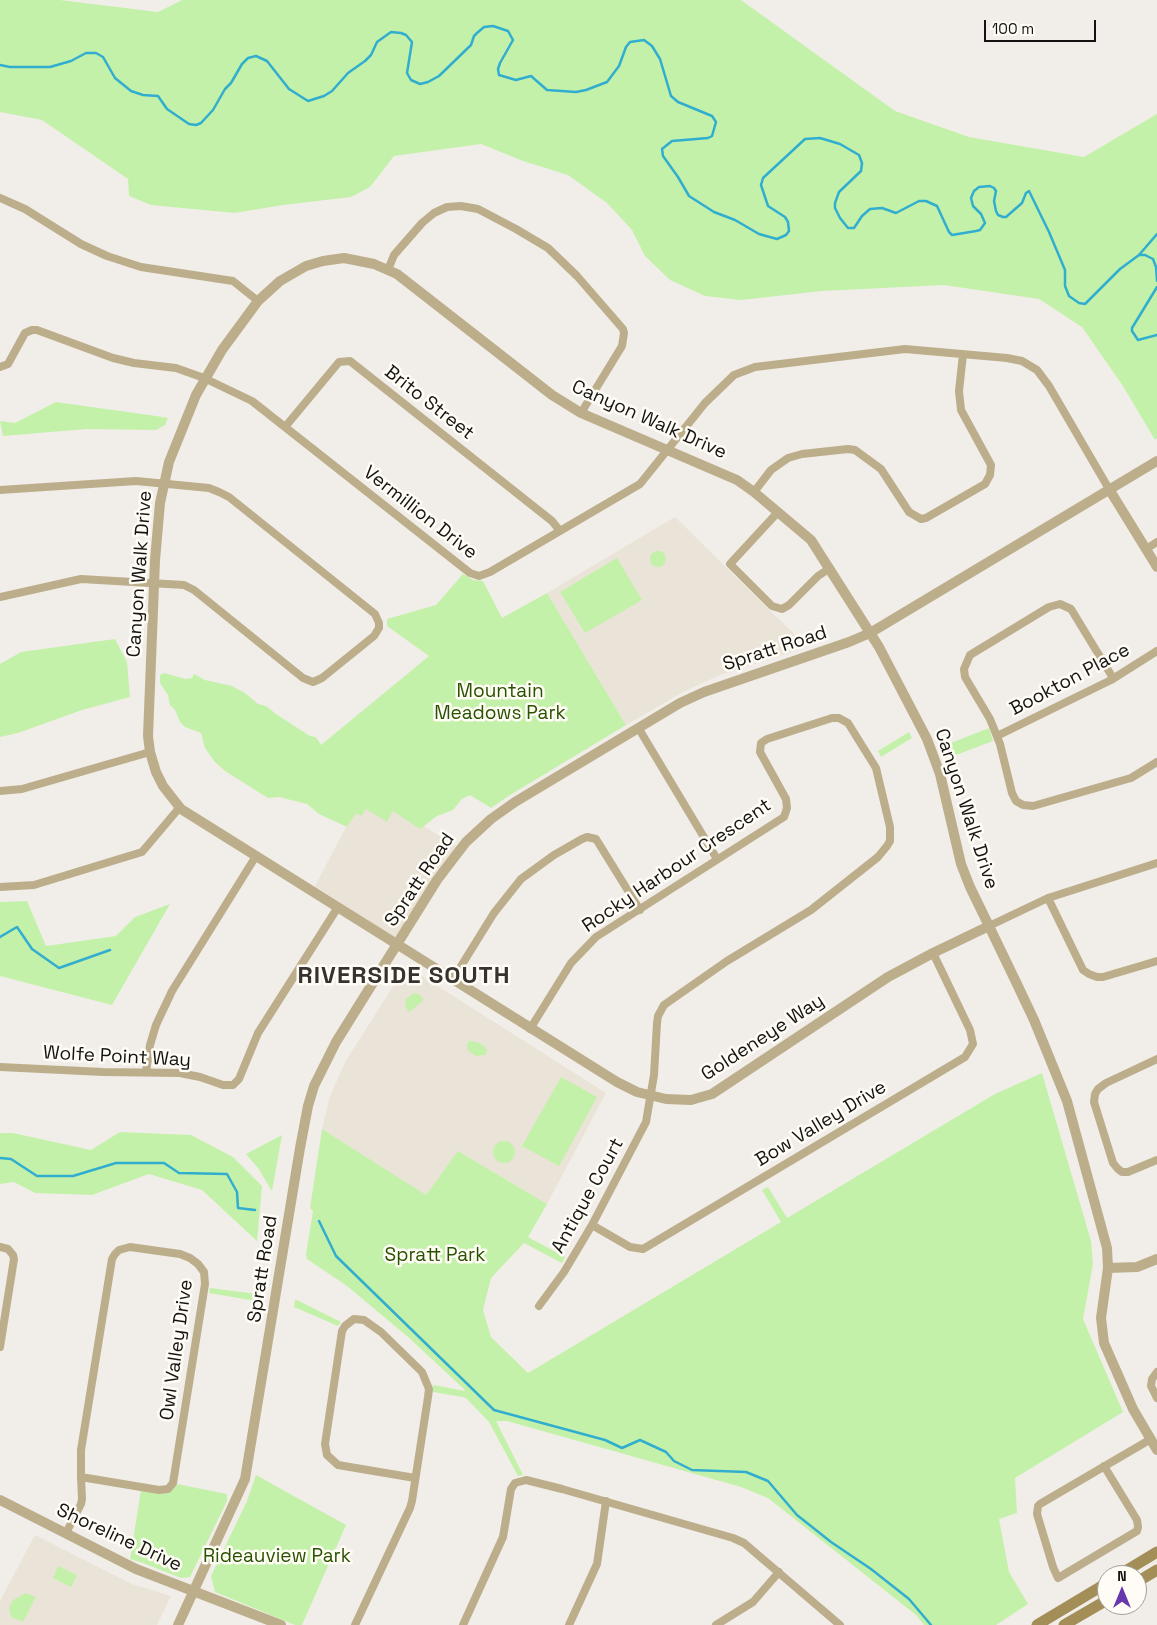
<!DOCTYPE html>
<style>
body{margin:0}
#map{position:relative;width:1157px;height:1625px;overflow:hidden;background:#f1eee9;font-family:"Space Grotesk",sans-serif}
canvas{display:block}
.north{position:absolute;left:1097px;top:1565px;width:50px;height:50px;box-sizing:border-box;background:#fffcf6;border:1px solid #a19f9a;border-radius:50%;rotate:0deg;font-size:14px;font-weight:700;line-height:20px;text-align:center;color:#141311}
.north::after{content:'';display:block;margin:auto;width:18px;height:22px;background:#6737ae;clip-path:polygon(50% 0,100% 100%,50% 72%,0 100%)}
.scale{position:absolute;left:984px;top:20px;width:112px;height:22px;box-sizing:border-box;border:2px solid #141311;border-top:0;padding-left:6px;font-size:15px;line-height:18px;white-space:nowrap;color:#141311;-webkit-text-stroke:4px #fffcf6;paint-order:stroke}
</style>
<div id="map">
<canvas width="1157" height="1625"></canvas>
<div class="north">N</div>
<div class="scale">100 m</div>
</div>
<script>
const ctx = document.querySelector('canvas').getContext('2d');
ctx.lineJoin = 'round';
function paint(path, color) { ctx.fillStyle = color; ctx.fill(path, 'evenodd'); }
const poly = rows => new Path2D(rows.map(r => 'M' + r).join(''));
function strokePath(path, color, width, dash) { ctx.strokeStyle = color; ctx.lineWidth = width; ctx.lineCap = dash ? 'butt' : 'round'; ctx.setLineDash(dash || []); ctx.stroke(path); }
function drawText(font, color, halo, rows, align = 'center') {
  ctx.font = font + ' "Space Grotesk",sans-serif'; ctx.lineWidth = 5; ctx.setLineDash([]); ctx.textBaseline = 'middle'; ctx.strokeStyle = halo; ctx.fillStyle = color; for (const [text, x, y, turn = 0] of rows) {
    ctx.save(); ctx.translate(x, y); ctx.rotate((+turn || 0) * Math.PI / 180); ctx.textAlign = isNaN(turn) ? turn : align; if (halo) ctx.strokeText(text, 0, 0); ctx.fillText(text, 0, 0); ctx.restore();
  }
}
paint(poly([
 [675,517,798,638,801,649,720,675,685,691,626,725,547,593],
 [365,804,392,806,457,847,397,939,315,886,356,808],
 [406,966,606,1093,547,1204,458,1151,426,1196,322,1129,329,1099,345,1062],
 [35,1535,132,1584,171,1596,157,1625,0,1625,0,1601]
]), '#eae3d7');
paint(poly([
 [0,0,60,0,158,12,182,0,741,0,895,111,969,137,1084,157,1157,114,1157,438,1155,440,1123,386,1082,327,1039,299,944,285,822,291,741,300,705,296,670,280,645,256,632,230,607,203,568,175,523,161,481,144,394,156,370,187,351,197,283,205,235,213,151,205,129,196,128,179,42,120,0,112],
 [56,402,156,416,168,418,165,425,156,430,87,429,3,436,0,421,15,423],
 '650 559a8 8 0 1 1 16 0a8 8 0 1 1-16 0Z',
 [617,558,642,600,585,633,560,592],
 [463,574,473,580,483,581,502,618,547,593,626,725,510,795,491,808,470,795,462,799,453,810,437,816,420,829,393,811,387,822,366,809,361,816,356,813,347,827,319,814,307,804,279,797,268,798,225,771,214,761,205,748,201,733,185,727,180,722,175,710,170,705,168,695,160,683,160,675,164,673,186,679,192,678,194,674,205,680,232,686,245,693,258,704,266,706,276,714,310,736,316,737,321,745,429,656,387,626,387,619,436,605],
 [115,639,127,662,130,697,82,710,18,733,0,737,0,664,21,652],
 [989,728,993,741,948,758,943,746],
 [909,732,912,738,881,757,878,751],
 [27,901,46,946,116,936,135,917,170,904,112,1005,0,976,0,902],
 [416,993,420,995,424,1000,409,1012,405,1006,406,999,412,994],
 [469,1041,477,1042,483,1045,487,1050,485,1055,476,1056,468,1051,467,1045],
 [1042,1073,1091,1241,1093,1264,1083,1319,1123,1412,1015,1478,1017,1513,999,1519,1009,1572,1028,1604,996,1625,924,1625,916,1615,768,1498,741,1487,507,1421,496,1421,523,1475,518,1476,489,1422,467,1399,463,1397,433,1392,433,1385,465,1391,464,1389,408,1337,347,1286,307,1259,306,1254,313,1211,310,1208,322,1129,426,1195,458,1151,547,1204,528,1237,565,1257,562,1263,524,1243,491,1278,483,1310,491,1337,528,1373,781,1222,762,1190,768,1187,787,1218,995,1094],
 [561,1077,597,1097,559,1166,522,1146],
 [120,1132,191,1135,233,1157,262,1186,257,1241,202,1190,149,1174,92,1195,35,1193,14,1182,0,1184,0,1133,13,1133,91,1150],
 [282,1135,272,1191,258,1168,246,1154],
 '493 1152a11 11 0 1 1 22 0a11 11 0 1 1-22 0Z',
 [210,1288,257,1294,256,1301,209,1293],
 [295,1300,299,1301,341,1322,338,1326,294,1307],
 [256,1475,346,1525,302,1625,295,1625,215,1592,211,1576,247,1501],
 [177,1484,227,1494,227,1501,190,1577,181,1578,143,1563,130,1559,141,1490,172,1490],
 [58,1566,77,1575,71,1587,53,1578],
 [26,1593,36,1597,23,1622,11,1617,9,1608,13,1600]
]), '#c4f1a9');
strokePath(poly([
 [0,65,10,67,50,67,71,61,86,53,96,53,103,57,115,78,131,91,143,95,158,96,167,109,189,124,196,125,201,123,213,110,225,89,231,83,242,64,248,58,256,56,267,61,289,89,308,101,324,96,332,91,348,73,365,61,371,55,377,42,391,32,401,33,406,35,412,42,407,73,411,80,420,84,428,82,439,76,471,45,474,36,477,33,484,27,493,26,508,31,513,40,500,63,498,69,499,75,516,80,531,76,547,90,576,92,586,90,607,82,619,66,626,47,630,42,644,40,652,46,660,59,671,96,678,102,712,116,716,122,712,136,708,138,672,141,662,149,663,156,678,177,689,196,714,212,735,220,759,234,777,239,786,235,789,231,788,222,785,217,768,206,761,185,763,178,805,139,820,138,840,144,859,155,862,163,861,171,839,192,835,203,835,208,840,218,848,228,854,228,862,216,870,209,882,208,896,213,919,201,926,201,937,206,949,232,952,235,976,231,980,230,985,223,981,214,973,206,971,198,974,191,979,187,990,186,994,188,996,191,994,201,996,211,998,215,1003,217,1006,217,1022,203,1026,193,1029,191,1049,232,1065,270,1065,286,1069,296,1079,303,1085,304,1120,269,1139,255,1145,255,1153,259,1156,267,1157,281],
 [1139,255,1157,234],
 [1157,287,1132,328,1132,331,1138,340,1157,335],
 [0,937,17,927,32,949,59,968,110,950],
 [0,1158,11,1159,37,1176,73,1176,116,1163,164,1163,179,1173,227,1174,237,1192,238,1208,255,1210],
 [319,1221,336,1256,494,1410,605,1440,622,1448,640,1440,666,1452,674,1461,692,1470,746,1472,768,1481,797,1515,831,1542,871,1569,909,1599,931,1625]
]), '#31aecf', 2.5);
strokePath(poly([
 [0,198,25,209,81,244,107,256,141,267,233,281,258,301],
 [388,270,394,255,422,223,434,213,447,207,461,206,478,209,516,229,548,248,577,276,623,329,624,333,622,346,581,413],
 [0,367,8,364,25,333,32,330,37,330,113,358,134,363,176,368,204,378,252,401,470,573,479,576,490,572,640,484,705,403,734,375,755,367,905,349,1007,358,1022,361,1037,370,1049,386,1109,489],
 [285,427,339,362,350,361,552,521,560,531],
 [0,490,136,481,178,485,209,488,219,492,229,497,375,614,379,623,379,628,374,636,322,678,313,682,303,678,194,590,184,585,81,579,0,597],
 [754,492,771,470,788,458,802,454,848,449,855,450,881,469,909,512,921,519,926,518,985,484,990,475,991,465,961,410,959,391,963,354],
 [778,512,730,564,772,606,782,609,789,605,818,576,830,568],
 [1146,549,1157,542],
 [1113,678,1071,609,1060,604,1049,607,970,655,964,669,965,677,990,719,1000,744,1012,793,1016,801,1023,805,1033,806,1131,778,1157,762],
 [639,729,717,859],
 [997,736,1111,680,1157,651],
 [0,791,22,789,150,752],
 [0,887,34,885,142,852,180,807],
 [1048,898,1083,970,1089,974,1097,977,1103,977,1157,961],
 [989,926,1048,898,1157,863],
 [453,979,494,913,521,879,554,855,582,839,587,837,596,839,640,910],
 [530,1029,571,963,596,937,784,817,787,808,786,799,760,752,761,743,767,739,832,718,839,718,848,723,876,768,890,827,890,841,887,846,878,857,811,910,727,961,664,1005,658,1016,657,1023,654,1075,646,1122,592,1225,564,1272,539,1306],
 [1157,1059,1106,1083,1098,1089,1095,1094,1094,1102,1113,1163,1118,1169,1122,1172,1128,1172,1157,1160],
 [0,1067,103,1072,180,1073,200,1077,223,1085,233,1085,239,1079,258,1033,338,907],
 [146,1072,150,1045,156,1025,172,991,256,856],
 [592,1225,630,1247,643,1249,965,1057,973,1044,970,1030,933,953],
 [0,1247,8,1249,13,1255,14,1259,0,1347],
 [1157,1372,1152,1379,1151,1386,1157,1398],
 [1104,1466,1137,1520,1138,1527,1137,1531,1058,1578,1053,1567,1037,1514,1038,1506,1040,1504,1151,1439],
 [66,1533,81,1504,82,1499,81,1477,81,1450,112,1259,115,1254,119,1250,130,1247,180,1254,190,1258,198,1264,204,1272,205,1284,173,1483,168,1489,159,1490,81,1477],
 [355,1625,410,1508,412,1501,428,1397,429,1389,422,1372,381,1332,364,1320,354,1319,345,1326,342,1331,325,1444,327,1455,338,1465,415,1478],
 [463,1625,503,1537,511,1489,515,1483,526,1480,562,1489,733,1538,744,1543,840,1625],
 [569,1625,597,1564,606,1501],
 [716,1625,753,1602,779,1572]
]), '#bdae8b', 8);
strokePath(poly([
 [1109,489,1157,567],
 [989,926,933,953,888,977,712,1094,691,1100,666,1099,637,1092,617,1082,181,809,163,786,156,772,150,752,148,736,155,560,160,503,169,462,196,395,222,350,258,301,280,281,306,266,323,261,344,258,374,264,397,274,552,395,581,413,737,480,754,492,811,540,879,647,927,739,940,774,961,864,970,887,989,926,1016,982,1034,1020,1067,1101,1107,1248,1108,1268,1101,1318,1104,1343,1133,1409,1157,1450],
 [1108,1268,1137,1267,1157,1259],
 [0,1500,136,1569,281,1625],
 [178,1625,245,1479,300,1148,308,1106,314,1086,336,1042,437,880,466,842,491,819,515,802,680,703,704,692,849,642,870,633,1157,461]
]), '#bdae8b', 10);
strokePath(poly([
 [1119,1575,1157,1552],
 [1137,1582,1157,1570],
 [1037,1625,1107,1583],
 [1064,1625,1107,1600]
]), '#a48e57', 11);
drawText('19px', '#141311', '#fffcf6', [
 ["Brito Street",429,403,38],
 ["Canyon Walk Drive",649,420,24],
 ["Vermillion Drive",420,513,38],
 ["Canyon Walk Drive",140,574,-86],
 ["Spratt Road",775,649,-18],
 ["Bookton Place",1070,680,-28],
 ["Canyon Walk Drive",966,809,72],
 ["Rocky Harbour Crescent",677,866,-34],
 ["Spratt Road",420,880,-56],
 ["Goldeneye Way",763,1038,-33],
 ["Wolfe Point Way",117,1057,3],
 ["Bow Valley Drive",821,1124,-31],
 ["Antique Court",588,1196,-61],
 ["Spratt Road",263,1269,-81],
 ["Owl Valley Drive",177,1350,-82],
 ["Shoreline Drive",119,1538,25]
]);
drawText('19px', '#295200', '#fffcf6', [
 ["Mountain",500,692],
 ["Meadows Park",500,714],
 ["Spratt Park",435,1256],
 ["Rideauview Park",277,1557]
]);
ctx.letterSpacing = '1px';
drawText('bold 24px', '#36332f', '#fffcf6', [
 ["RIVERSIDE SOUTH",404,976]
]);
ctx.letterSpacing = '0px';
</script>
